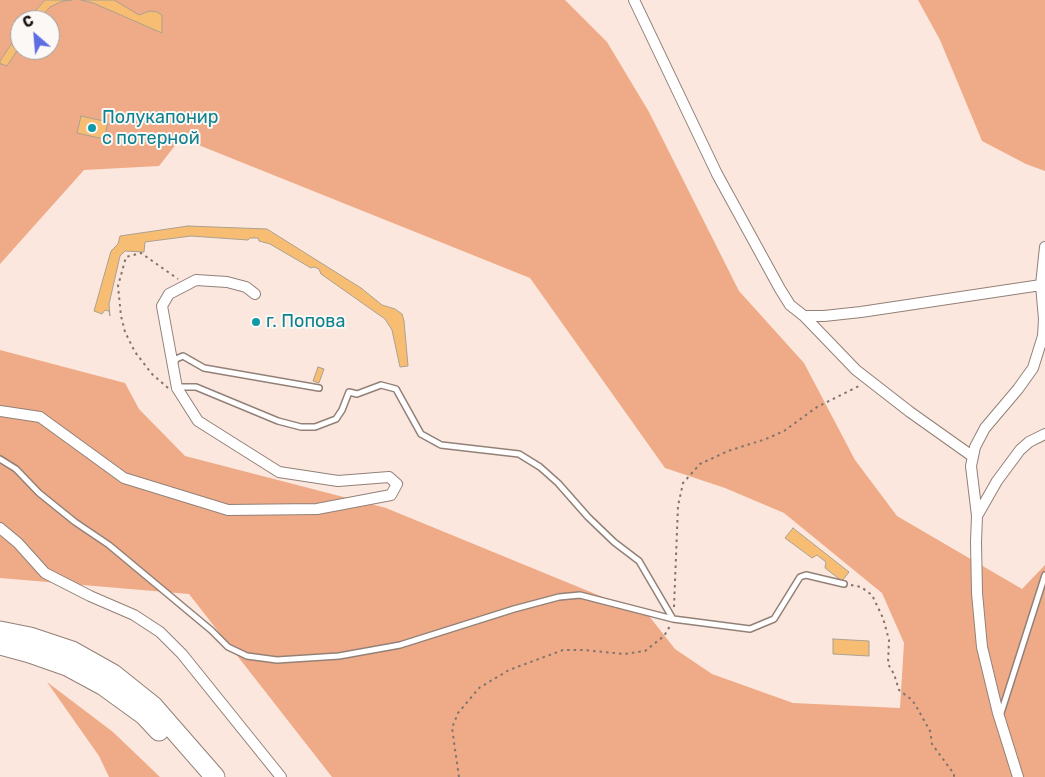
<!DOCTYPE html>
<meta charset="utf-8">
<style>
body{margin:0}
#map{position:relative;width:1045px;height:777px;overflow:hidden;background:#fbe7dd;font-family:Rubik,sans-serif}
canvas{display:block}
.north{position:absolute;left:10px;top:10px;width:50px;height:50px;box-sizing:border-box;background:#fcf8f6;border:1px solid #a09c99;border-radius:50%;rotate:333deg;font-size:14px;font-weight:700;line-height:20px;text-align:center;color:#17110e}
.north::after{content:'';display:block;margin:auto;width:18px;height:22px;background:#5f6de4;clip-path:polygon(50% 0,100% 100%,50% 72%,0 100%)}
</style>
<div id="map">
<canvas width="1045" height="777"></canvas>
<div class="north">С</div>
</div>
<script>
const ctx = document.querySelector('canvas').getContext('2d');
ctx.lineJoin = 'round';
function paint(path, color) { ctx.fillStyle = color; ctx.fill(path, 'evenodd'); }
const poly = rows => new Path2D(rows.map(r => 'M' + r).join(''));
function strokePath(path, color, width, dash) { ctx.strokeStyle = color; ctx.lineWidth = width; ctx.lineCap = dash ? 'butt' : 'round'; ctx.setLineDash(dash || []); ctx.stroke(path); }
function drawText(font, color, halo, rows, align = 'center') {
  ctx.font = font + ' Rubik,sans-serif'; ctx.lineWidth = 4; ctx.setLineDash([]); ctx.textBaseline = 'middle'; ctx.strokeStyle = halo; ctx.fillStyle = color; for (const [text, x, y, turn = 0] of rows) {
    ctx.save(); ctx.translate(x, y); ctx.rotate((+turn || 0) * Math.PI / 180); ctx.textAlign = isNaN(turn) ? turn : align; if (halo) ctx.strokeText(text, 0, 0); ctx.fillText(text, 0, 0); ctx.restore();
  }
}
paint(poly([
 [0,0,565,0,607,42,649,112,739,291,804,363,855,460,897,516,1022,589,1045,565,1045,777,332,777,189,594,0,578,0,350,125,383,139,409,185,456,386,508,649,616,675,649,712,674,793,703,900,708,904,643,882,593,784,513,725,488,665,468,530,278,181,138,159,166,84,170,0,264],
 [20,20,50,20,50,50,20,50],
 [918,0,1045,0,1045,171,1026,164,982,141,940,40],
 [47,682,113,732,160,777,109,777,99,756]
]), '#efab87');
const building = poly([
 [45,0,72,0,63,1,50,7,38,20,27,20,45,0],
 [81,0,114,0,139,15,150,11,157,12,162,15,162,33,93,3,81,0],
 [20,31,20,46,7,66,2,64,0,64,0,61,20,31],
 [81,116,108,122,104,139,77,133,81,116],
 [188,226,267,229,361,288,382,305,395,309,402,314,404,321,408,366,400,367,392,330,385,319,321,274,319,269,314,267,311,268,270,244,259,241,258,238,250,238,248,240,191,236,145,242,144,252,125,251,120,256,109,304,110,316,109,311,105,310,102,314,94,311,111,251,118,244,120,236,188,226],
 [318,367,324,369,319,383,313,381,318,367],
 [793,528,849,572,842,581,825,568,826,562,817,555,812,558,785,538,793,528],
 [833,639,869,641,869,656,833,654,833,639]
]);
paint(building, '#f7be73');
strokePath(building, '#aca091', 1);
const lane = poly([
 [174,364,176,359,183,356,204,368,319,388],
 [177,387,196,387,278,421,301,427,315,427,336,419,342,410,349,392,357,394,381,385,396,389,421,434,441,445,519,454,540,467,558,483,588,517,614,542,639,561,673,619,750,629,774,619,800,577,806,575,844,584],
 [0,459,16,469,39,493,75,522,109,545,211,630,228,647,247,656,277,660,339,656,400,645,514,609,559,597,580,595,673,619],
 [1001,713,1045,575]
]);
const street = poly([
 [634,0,717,174,780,289,790,305,804,316,824,316,861,312,1041,285],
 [804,316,856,370,910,412,972,456],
 [0,411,40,417,124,478,228,510,317,509,391,495,397,484,389,477,338,481,279,472,198,421,177,388,162,306,169,294,196,280,227,282,246,287,255,294],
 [977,516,997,481,1020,450,1029,442,1045,434],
 [0,528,18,543,45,573,90,596,134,615,160,632,182,654,281,777],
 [1018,777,998,713,982,647,977,593,976,542,977,516,971,466,975,447,985,428,1018,389,1033,368,1043,336,1044,319,1041,285,1045,247]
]);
const highway = poly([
 [0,631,30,637,72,651,113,674,153,706,215,777],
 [0,645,30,653,67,666,104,686,144,715,159,731]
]);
strokePath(lane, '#938178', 8);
strokePath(street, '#938178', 12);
strokePath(highway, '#938178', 21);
strokePath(poly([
 [168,388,152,374,135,352,125,332,121,316,118,286,126,257,141,253,178,279],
 [851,585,861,587,872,595,883,618,889,640,888,664,894,674,899,690,912,700,916,706,930,731,932,744,954,774,954,777],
 [674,607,678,506,683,483,700,464,728,451,766,439,784,431,817,407,861,385],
 [459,777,452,728,458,713,479,688,509,670,563,650,583,650,624,654,645,651,664,636,670,626]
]), '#80746e', 2, [2.5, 4]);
strokePath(lane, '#fff', 5);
strokePath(street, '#fff', 10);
strokePath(highway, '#fff', 19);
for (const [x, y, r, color] of [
 [92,128,5,"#0f9aa8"],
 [256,322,5,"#0f9aa8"]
]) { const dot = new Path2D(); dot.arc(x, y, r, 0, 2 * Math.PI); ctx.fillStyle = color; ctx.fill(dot); strokePath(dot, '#fcf8f6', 2); }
drawText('18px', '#0d838f', '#fcf8f6', [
 ["Полукапонир",102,118],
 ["с потерной",102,139],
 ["г. Попова",266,322]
], 'left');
</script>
